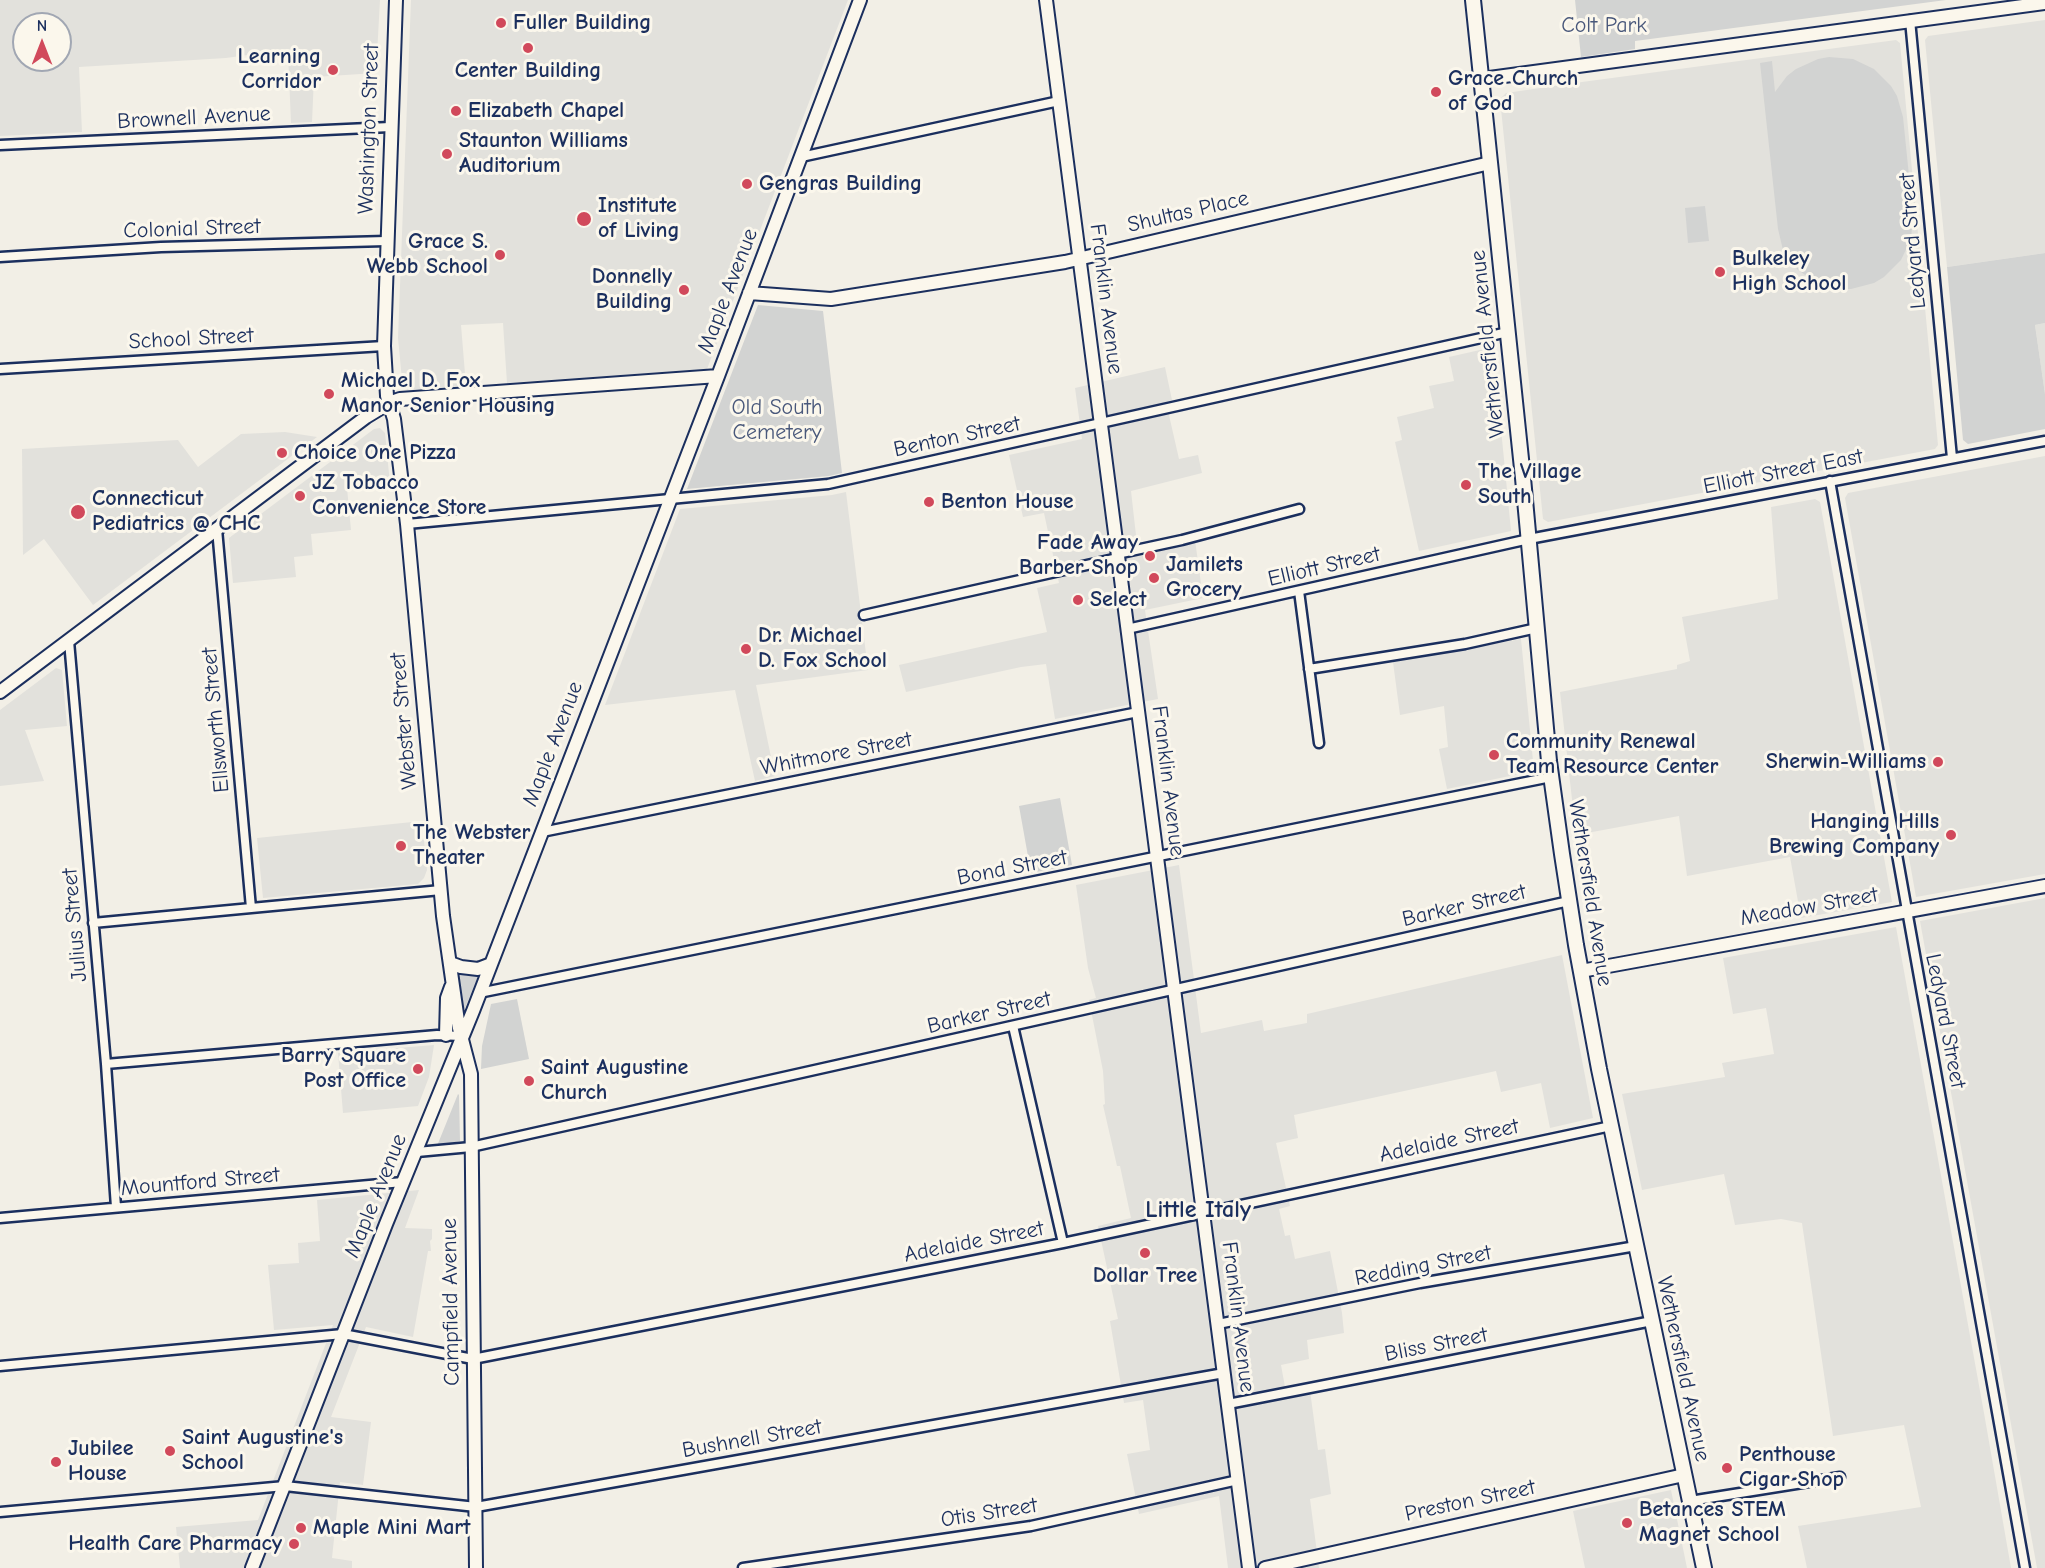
<!DOCTYPE html>
<style>
body{margin:0}
#map{position:relative;width:2045px;height:1568px;overflow:hidden;background:#f2efe6;font-family:"Comic Neue",sans-serif}
canvas{display:block}
.north{position:absolute;left:12px;top:12px;width:60px;height:60px;box-sizing:border-box;background:#fbf7ec;border:2px solid #a1a7b3;border-radius:50%;rotate:0deg;font-size:16px;font-weight:700;line-height:24px;text-align:center;color:#1b2f5e}
.north::after{content:'';display:block;margin:auto;width:21px;height:27px;background:#d1495b;clip-path:polygon(50% 0,100% 100%,50% 72%,0 100%)}
</style>
<div id="map">
<canvas width="2045" height="1568"></canvas>
<div class="north">N</div>
</div>
<script>
const ctx = document.querySelector('canvas').getContext('2d');
ctx.lineJoin = 'round';
function paint(path, color) { ctx.fillStyle = color; ctx.fill(path, 'evenodd'); }
const poly = rows => new Path2D(rows.map(r => 'M' + r).join(''));
function strokePath(path, color, width, dash) { ctx.strokeStyle = color; ctx.lineWidth = width; ctx.lineCap = dash ? 'butt' : 'round'; ctx.setLineDash(dash || []); ctx.stroke(path); }
function drawText(font, color, halo, rows, align = 'center') {
  ctx.font = font + ' "Comic Neue",sans-serif'; ctx.lineWidth = 6; ctx.setLineDash([]); ctx.textBaseline = 'middle'; ctx.strokeStyle = halo; ctx.fillStyle = color; for (const [text, x, y, turn = 0] of rows) {
    ctx.save(); ctx.translate(x, y); ctx.rotate((+turn || 0) * Math.PI / 180); ctx.textAlign = isNaN(turn) ? turn : align; if (halo) ctx.strokeText(text, 0, 0); ctx.fillText(text, 0, 0); ctx.restore();
  }
}
paint(poly([
 [0,0,380,0,376,73,314,77,312,122,291,123,288,52,277,51,226,58,79,67,82,132,0,136],
 [24,24,60,24,60,60,24,60],
 [411,0,848,0,707,369,507,383,503,323,461,325,466,386,403,390,398,338],
 [2045,20,2045,253,1947,267,1925,40,1928,36],
 [1896,40,1900,43,1938,445,1935,449,1548,522,1543,519,1500,99,1506,93,1582,82],
 [2045,323,2045,394,2035,325],
 [1493,347,1511,531,1419,551,1395,442,1402,440,1397,417,1434,408,1429,386,1454,381,1449,357],
 [1165,367,1172,400,1166,402,1179,459,1198,455,1202,473,1131,491,1138,553,1195,540,1203,598,1145,610,1158,699,1055,719,1046,664,1021,667,906,692,899,665,1047,632,1037,588,1059,583,1044,513,1023,517,1009,455,1082,439,1075,388],
 [380,428,385,433,390,484,347,488,351,530,311,534,313,555,294,557,296,577,233,583,229,538,374,429],
 [285,432,317,437,93,605,44,539,23,555,22,449,178,440,198,467,241,434],
 [2045,456,2045,874,1916,897,1845,498,1848,493],
 [846,492,868,670,756,685,775,776,755,781,735,690,605,705,680,509,832,495],
 [1815,499,1820,502,1892,902,1801,918,1790,857,1687,876,1679,816,1576,835,1560,692,1677,669,1677,665,1690,661,1682,617,1778,599,1771,507],
 [1521,639,1534,771,1447,789,1439,749,1448,747,1444,706,1400,715,1393,662],
 [56,668,62,670,67,726,25,730,44,781,0,786,0,710],
 [422,821,427,870,424,878,418,884,263,898,257,838],
 [1179,865,1201,1033,1262,1020,1264,1031,1307,1023,1307,1014,1562,955,1593,1118,1550,1128,1541,1083,1501,1092,1496,1071,1294,1115,1298,1138,1276,1143,1290,1206,1279,1209,1285,1236,1290,1235,1295,1259,1330,1251,1342,1313,1344,1333,1307,1340,1309,1359,1281,1365,1285,1387,1309,1383,1318,1450,1325,1449,1331,1494,1310,1499,1319,1568,1228,1568,1219,1496,1139,1514,1127,1454,1150,1450,1143,1400,1124,1403,1110,1321,1118,1319,1098,1226,1131,1218,1120,1166,1117,1166,1103,1105,1105,1104,1103,1071,1089,1000,1096,998,1088,968,1076,885],
 [2045,898,2045,1568,2037,1568,1920,921],
 [1896,927,1984,1413,2011,1568,1807,1568,1798,1526,1921,1507,1904,1425,1833,1436,1802,1223,1781,1219,1735,1225,1724,1174,1642,1190,1622,1094,1725,1077,1722,1063,1774,1054,1766,1008,1733,1014,1723,958],
 [434,1045,429,1077,418,1106,343,1113,338,1053],
 [419,1190,405,1228,432,1229,432,1239,430,1241,431,1251,428,1251,413,1337,366,1327,331,1417,371,1422,363,1485,340,1482,332,1558,352,1561,352,1568,180,1568,176,1527,258,1520,333,1325,274,1330,268,1265,299,1263,298,1243,320,1241,317,1200],
 [1671,1490,1687,1568,1585,1568,1573,1511]
]), '#e2e1dc');
paint(poly([
 [1575,0,1946,0,1635,41,1635,49,1581,57],
 [1829,57,1853,59,1874,69,1891,86,1897,96,1903,117,1913,215,1911,239,1901,260,1884,277,1874,283,1851,289,1839,289,1816,283,1797,269,1783,250,1778,229,1760,63,1772,61,1775,92,1787,76,1796,69,1818,59],
 [1705,206,1709,241,1688,243,1685,208],
 [2045,253,2045,323,2035,325,2045,394,2045,429,1968,444,1963,440,1947,267],
 [758,305,823,311,842,473,829,476,687,489],
 [1060,798,1072,865,1031,873,1019,806],
 [456,973,468,976,479,974,463,1013],
 [517,999,529,1059,481,1069,482,1046,491,1004],
 [458,1094,459,1095,460,1141,437,1146]
]), '#d2d3d2');
const street = poly([
 [1910,20,1952,458],
 [0,145,390,127],
 [801,157,1059,101],
 [0,257,161,247,386,241],
 [0,369,384,346],
 [1830,481,2025,1568],
 [407,524,828,484,1508,332],
 [217,529,251,908],
 [1117,554,1182,540,1299,509],
 [1299,591,1319,743],
 [864,615,1118,558],
 [1127,629,1529,539,2045,441],
 [69,641,106,1064,116,1207],
 [1309,669,1465,644,1537,628],
 [542,832,1138,712],
 [93,923,441,890],
 [479,993,1551,777],
 [1013,1026,1063,1243],
 [106,1064,437,1035,461,1036],
 [417,1152,471,1147,1569,901],
 [0,1218,403,1182],
 [1218,1324,1420,1283,1636,1246],
 [0,1366,343,1334,473,1359,1063,1243,1611,1126],
 [1228,1404,1652,1321],
 [1690,1501,1840,1477],
 [0,1512,285,1486,476,1507,1224,1373],
 [743,1568,1031,1526,1238,1480]
]);
const secondary = poly([
 [396,0,384,346,387,396,394,419,407,524,443,916,459,1028,471,1074,476,1568],
 [1046,0,1249,1568],
 [1482,79,2045,3],
 [749,293,831,299,1065,262,1490,163],
 [0,692,366,417,389,403,400,399,718,376],
 [450,963,461,967,478,969,491,964],
 [1581,971,2045,886],
 [446,1035,447,998,451,987],
 [252,1568,386,1224,473,1011,718,376,860,0],
 [1265,1568,1684,1475]
]);
const primary = poly([
 [1473,0,1523,478,1549,761,1562,854,1576,945,1599,1069,1704,1568]
]);
strokePath(street, '#1b2f5e', 13);
strokePath(secondary, '#1b2f5e', 16);
strokePath(primary, '#1b2f5e', 18);
strokePath(street, '#fbf7ec', 8);
strokePath(secondary, '#fbf7ec', 12);
strokePath(primary, '#fbf7ec', 14);
for (const [x, y, r, color] of [
 [501,23,6,"#d1495b"],
 [528,48,6,"#d1495b"],
 [333,70,6,"#d1495b"],
 [1436,92,6,"#d1495b"],
 [456,111,6,"#d1495b"],
 [447,154,6,"#d1495b"],
 [747,184,6,"#d1495b"],
 [584,219,8,"#d1495b"],
 [500,255,6,"#d1495b"],
 [1720,272,6,"#d1495b"],
 [684,290,6,"#d1495b"],
 [329,394,6,"#d1495b"],
 [282,453,6,"#d1495b"],
 [1466,485,6,"#d1495b"],
 [300,496,6,"#d1495b"],
 [929,502,6,"#d1495b"],
 [78,512,8,"#d1495b"],
 [1150,556,6,"#d1495b"],
 [1154,578,6,"#d1495b"],
 [1078,600,6,"#d1495b"],
 [746,649,6,"#d1495b"],
 [1494,755,6,"#d1495b"],
 [1938,762,6,"#d1495b"],
 [1951,835,6,"#d1495b"],
 [401,846,6,"#d1495b"],
 [418,1069,6,"#d1495b"],
 [529,1081,6,"#d1495b"],
 [1145,1253,6,"#d1495b"],
 [170,1451,6,"#d1495b"],
 [56,1462,6,"#d1495b"],
 [1727,1468,6,"#d1495b"],
 [1627,1523,6,"#d1495b"],
 [301,1528,6,"#d1495b"],
 [294,1544,6,"#d1495b"]
]) { const dot = new Path2D(); dot.arc(x, y, r, 0, 2 * Math.PI); ctx.fillStyle = color; ctx.fill(dot); strokePath(dot, '#fbf7ec', 2); }
drawText('bold 22px', '#1b2f5e', '#fbf7ec', [
 ["Fuller Building",513,23],
 ["Learning",321,57,"right"],
 ["Corridor",321,82,"right"],
 ["Center Building",528,71,"center"],
 ["Grace Church",1448,79],
 ["of God",1448,104],
 ["Elizabeth Chapel",468,111],
 ["Staunton Williams",459,141],
 ["Auditorium",459,166],
 ["Gengras Building",759,184],
 ["Institute",598,206],
 ["of Living",598,231],
 ["Grace S.",488,242,"right"],
 ["Webb School",488,267,"right"],
 ["Bulkeley",1732,259],
 ["High School",1732,284],
 ["Donnelly",672,277,"right"],
 ["Building",672,302,"right"],
 ["Michael D. Fox",341,381],
 ["Manor Senior Housing",341,406],
 ["Choice One Pizza",294,453],
 ["The Village",1478,472],
 ["South",1478,497],
 ["JZ Tobacco",312,483],
 ["Convenience Store",312,508],
 ["Connecticut",92,499],
 ["Pediatrics @ CHC",92,524],
 ["Benton House",941,502],
 ["Fade Away",1138,543,"right"],
 ["Barber Shop",1138,568,"right"],
 ["Jamilets",1166,565],
 ["Grocery",1166,590],
 ["Select",1090,600],
 ["Dr. Michael",758,636],
 ["D. Fox School",758,661],
 ["Community Renewal",1506,742],
 ["Team Resource Center",1506,767],
 ["Sherwin-Williams",1926,762,"right"],
 ["Hanging Hills",1939,822,"right"],
 ["Brewing Company",1939,847,"right"],
 ["The Webster",413,833],
 ["Theater",413,858],
 ["Barry Square",406,1056,"right"],
 ["Post Office",406,1081,"right"],
 ["Saint Augustine",541,1068],
 ["Church",541,1093],
 ["Dollar Tree",1145,1276,"center"],
 ["Saint Augustine's",182,1438],
 ["School",182,1463],
 ["Jubilee",68,1449],
 ["House",68,1474],
 ["Penthouse",1739,1455],
 ["Cigar Shop",1739,1480],
 ["Betances STEM",1639,1510],
 ["Magnet School",1639,1535],
 ["Maple Mini Mart",313,1528],
 ["Health Care Pharmacy",282,1544,"right"]
], 'left');
drawText('22px', '#49587b', '#fbf7ec', [
 ["Colt Park",1604,26],
 ["Old South",777,408],
 ["Cemetery",777,433]
]);
drawText('22px', '#1b2f5e', '#fbf7ec', [
 ["Brownell Avenue",194,118,-3],
 ["Washington Street",369,129,-88],
 ["Shultas Place",1188,212,-13],
 ["Colonial Street",192,229,-2],
 ["Ledyard Street",1913,241,-95],
 ["Maple Avenue",728,291,-69],
 ["Franklin Avenue",1106,299,83],
 ["School Street",191,339,-3],
 ["Wethersfield Avenue",1488,344,-96],
 ["Benton Street",957,437,-12],
 ["Elliott Street East",1783,472,-11],
 ["Elliott Street",1324,567,-13],
 ["Ellsworth Street",216,720,-95],
 ["Webster Street",404,721,-95],
 ["Maple Avenue",553,744,-69],
 ["Whitmore Street",836,754,-11],
 ["Franklin Avenue",1168,781,83],
 ["Bond Street",1012,868,-11],
 ["Wethersfield Avenue",1590,893,81],
 ["Barker Street",1464,906,-13],
 ["Meadow Street",1809,907,-10],
 ["Julius Street",75,925,-95],
 ["Barker Street",989,1013,-13],
 ["Ledyard Street",1945,1021,79],
 ["Adelaide Street",1449,1141,-12],
 ["Mountford Street",200,1182,-5],
 ["Maple Avenue",376,1196,-68],
 ["Adelaide Street",974,1242,-11],
 ["Redding Street",1423,1266,-11],
 ["Campfield Avenue",451,1302,-91],
 ["Franklin Avenue",1238,1317,83],
 ["Bliss Street",1436,1345,-11],
 ["Wethersfield Avenue",1683,1369,78],
 ["Bushnell Street",752,1439,-10],
 ["Preston Street",1470,1501,-12],
 ["Otis Street",989,1513,-9]
]);
drawText('bold 24px', '#1b2f5e', '#fbf7ec', [
 ["Little Italy",1198,1210]
]);
</script>
